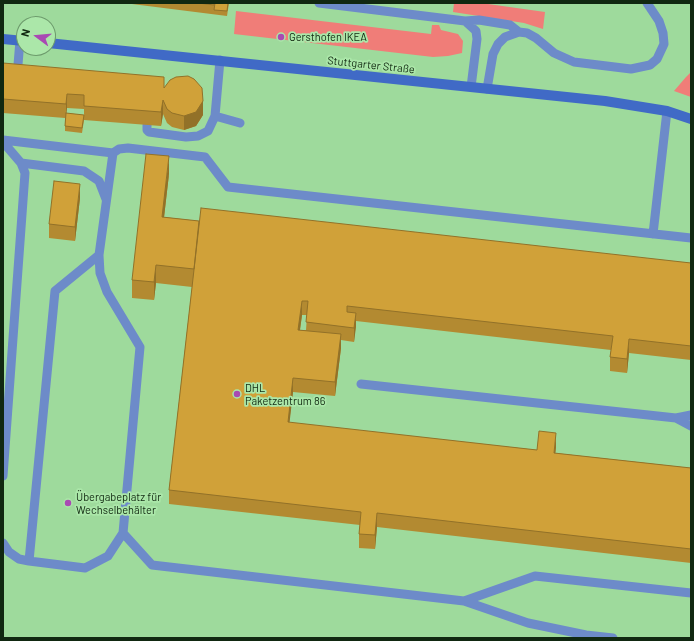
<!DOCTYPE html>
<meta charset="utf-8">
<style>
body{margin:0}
#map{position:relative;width:694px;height:641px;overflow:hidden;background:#9eda9c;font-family:Barlow,sans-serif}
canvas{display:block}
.frame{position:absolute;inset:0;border:4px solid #112811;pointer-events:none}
.north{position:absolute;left:16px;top:16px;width:40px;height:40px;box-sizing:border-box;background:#abe7a9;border:1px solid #6d9b6c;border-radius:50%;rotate:286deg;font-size:11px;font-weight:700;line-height:16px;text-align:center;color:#112811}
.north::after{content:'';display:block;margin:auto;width:14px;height:18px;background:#a94ab3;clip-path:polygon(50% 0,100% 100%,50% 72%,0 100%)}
</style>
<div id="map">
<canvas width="694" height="641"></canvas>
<div class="frame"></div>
<div class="north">N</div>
</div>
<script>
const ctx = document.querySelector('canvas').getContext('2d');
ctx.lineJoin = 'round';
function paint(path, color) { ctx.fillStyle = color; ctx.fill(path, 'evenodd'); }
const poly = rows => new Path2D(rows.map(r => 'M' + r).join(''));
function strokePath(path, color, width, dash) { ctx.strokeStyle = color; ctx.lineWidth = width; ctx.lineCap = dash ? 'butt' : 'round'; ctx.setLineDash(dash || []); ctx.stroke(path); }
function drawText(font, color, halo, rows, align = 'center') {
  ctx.font = font + ' Barlow,sans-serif'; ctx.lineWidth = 3.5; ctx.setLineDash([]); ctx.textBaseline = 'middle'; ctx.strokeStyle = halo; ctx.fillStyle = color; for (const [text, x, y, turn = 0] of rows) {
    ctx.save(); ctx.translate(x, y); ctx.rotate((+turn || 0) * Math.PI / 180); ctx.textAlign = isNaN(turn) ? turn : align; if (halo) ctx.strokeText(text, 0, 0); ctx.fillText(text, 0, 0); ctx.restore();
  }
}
paint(poly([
 [454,3,481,3,545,12,543,29,524,23,453,12],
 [236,11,431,34,432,25,439,25,441,30,458,34,463,41,462,53,448,56,433,57,234,34],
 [691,72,691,97,674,91,686,77]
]), '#f07d78');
strokePath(poly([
 [319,3,465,21,479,20,510,25,519,32],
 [465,21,476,31,477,39,471,87],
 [17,77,20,40],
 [487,89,493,54,498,44,505,37,519,32,527,33,536,38,554,53,574,62,631,69,650,65,657,59,664,44,663,33,659,21,647,3],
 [215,116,240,123],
 [147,125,147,130,149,132,186,137,198,136,208,131,215,116,220,60],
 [3,140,113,153],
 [3,142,21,163,25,173,3,476],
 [21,163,84,171,99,181,106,199],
 [653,234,667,111],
 [99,255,55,291,29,561,85,568,108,556,123,533,140,347,107,292,100,273,99,255,113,153,119,149,128,148,205,157,228,187,691,238],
 [361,384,676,418,691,415],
 [676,418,691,426],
 [123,533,152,565,464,601,535,576,691,593],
 [3,543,9,552,19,559,29,561],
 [464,601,528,623,586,635,613,638]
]), '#6d8bc9', 9);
strokePath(poly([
 [3,39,24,41],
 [48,43,605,101,667,111,691,119]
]), '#406ac6', 10);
paint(poly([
 [124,3,229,3,227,16],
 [3,63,164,88,203,115,196,126,184,130,172,127,167,123,163,114,161,126,84,120,82,133,65,131,65,118,3,113],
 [67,108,84,109,84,115,66,113],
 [169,174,164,217,199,221,691,263,691,360,629,353,627,373,610,371,610,357,611,350,356,321,354,342,341,340,341,348,335,396,293,392,289,423,537,450,556,447,555,453,691,468,691,563,377,527,375,549,359,548,359,534,360,525,169,504,169,490,192,287,156,283,154,300,132,298,132,280],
 [302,315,307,315,306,330,300,330],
 [80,198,75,241,49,238,49,224]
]), '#b38a31');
paint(poly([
 [67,94,67,108,66,118,66,104],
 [163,100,163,114,161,126,161,112],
 [203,101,203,115,196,126,184,130,184,116],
 [169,156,169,174,162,235,162,217],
 [80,184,80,198,75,241,75,227],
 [156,265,156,283,154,300,154,282],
 [302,301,302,315,298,343,298,330],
 [356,313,356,327,354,342,354,328],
 [341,334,341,348,335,396,335,382],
 [629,339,629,353,627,373,627,359],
 [293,378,293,392,288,436,288,422],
 [556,433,556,447,554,467,554,453],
 [377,513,377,527,375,549,375,535]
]), '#927128');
const building = poly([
 [198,3,214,3,214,5,198,3],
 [215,3,228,3,227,11,214,10,215,3],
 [3,63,164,77,164,88,170,80,176,77,188,76,194,79,202,88,203,101,196,112,184,116,172,113,167,109,163,100,161,112,84,106,84,95,67,94,66,104,3,99,3,63],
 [66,113,84,115,82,128,65,126,66,113],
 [146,154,169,156,162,217,199,221,194,269,156,265,154,282,132,280,146,154],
 [54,181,80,184,75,227,49,224,54,181],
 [201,208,691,263,691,346,629,339,627,359,610,357,613,336,347,306,347,312,356,313,354,328,306,322,308,301,302,301,298,330,341,334,335,382,293,378,288,422,537,450,539,431,556,433,554,453,691,468,691,549,377,513,375,535,359,534,361,512,169,490,201,208]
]);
paint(building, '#d0a139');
strokePath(building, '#927128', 1);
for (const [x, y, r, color] of [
 [281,37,4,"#a94ab3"],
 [237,394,4,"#a94ab3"],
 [68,503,4,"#a94ab3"]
]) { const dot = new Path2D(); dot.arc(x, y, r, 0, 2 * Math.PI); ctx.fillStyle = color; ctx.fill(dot); strokePath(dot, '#abe7a9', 1.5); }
drawText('11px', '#112811', '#abe7a9', [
 ["Gersthofen IKEA",289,37],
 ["DHL",245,388],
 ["Paketzentrum 86",245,401],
 ["Übergabeplatz für",76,497],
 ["Wechselbehälter",76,510]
], 'left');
drawText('11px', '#112811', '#abe7a9', [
 ["Stuttgarter Straße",371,65,6]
]);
</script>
